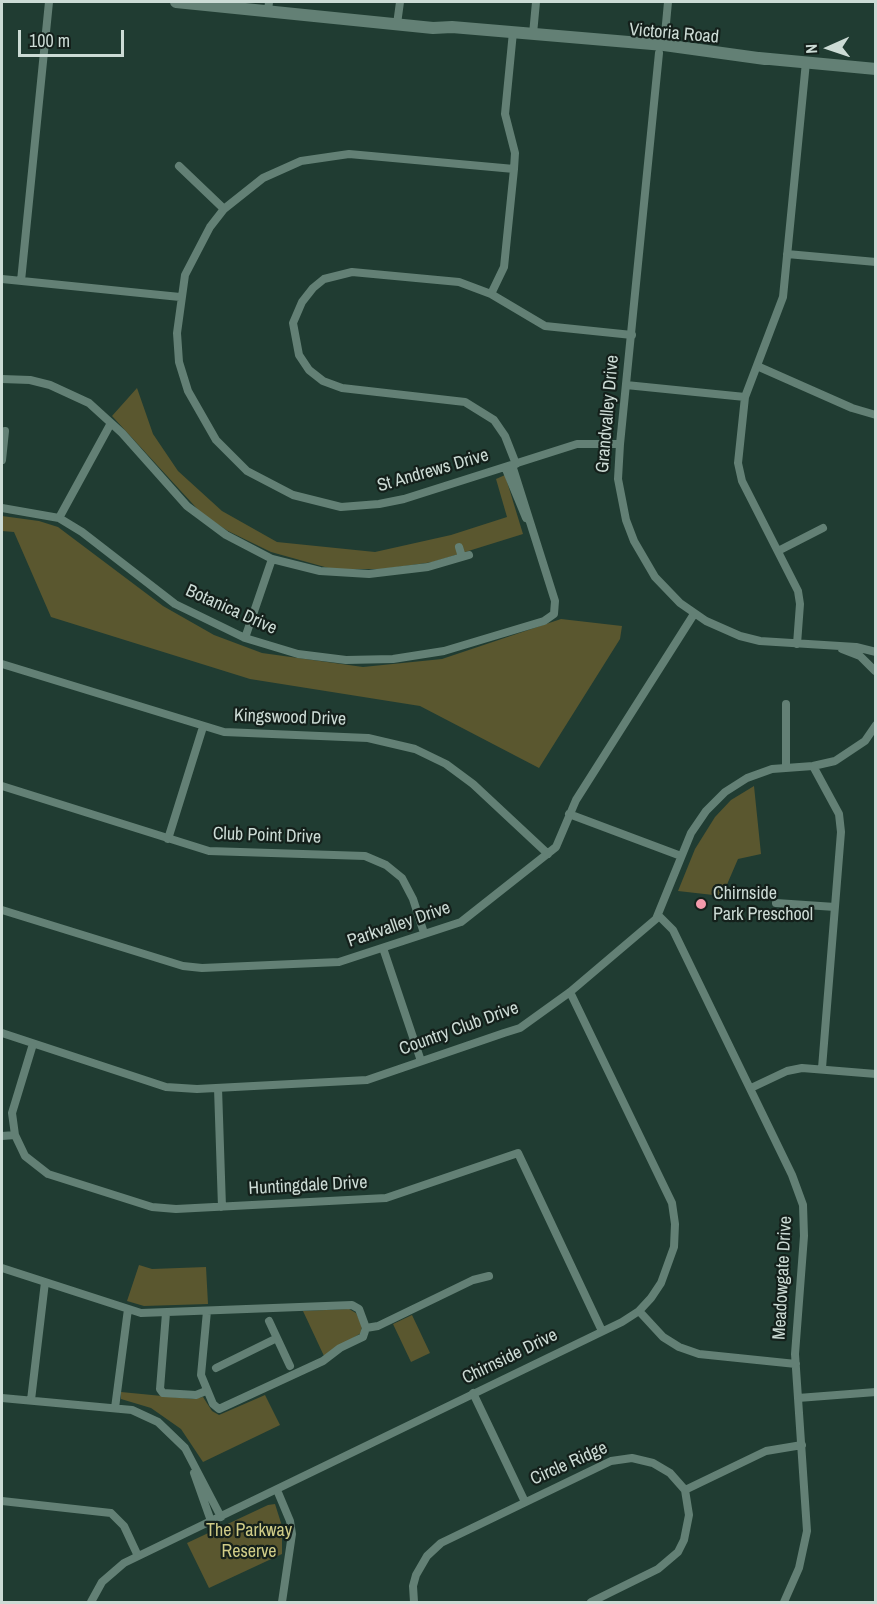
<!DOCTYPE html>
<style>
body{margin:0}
#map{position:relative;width:877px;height:1604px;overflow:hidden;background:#203c32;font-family:"Archivo Narrow",sans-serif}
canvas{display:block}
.frame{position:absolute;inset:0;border:3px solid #ccdbd5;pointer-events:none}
.north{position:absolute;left:799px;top:18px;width:60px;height:60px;-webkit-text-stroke:4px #14201b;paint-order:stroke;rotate:267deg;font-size:16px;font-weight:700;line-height:24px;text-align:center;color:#ccdbd5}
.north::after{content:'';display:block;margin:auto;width:21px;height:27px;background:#ccdbd5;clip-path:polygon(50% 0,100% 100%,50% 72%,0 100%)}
.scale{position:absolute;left:18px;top:30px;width:106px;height:27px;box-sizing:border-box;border:3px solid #ccdbd5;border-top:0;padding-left:8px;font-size:18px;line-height:21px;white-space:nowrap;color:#ccdbd5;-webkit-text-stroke:4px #14201b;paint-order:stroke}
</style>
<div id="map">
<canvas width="877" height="1604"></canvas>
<div class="frame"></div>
<div class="north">N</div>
<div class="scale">100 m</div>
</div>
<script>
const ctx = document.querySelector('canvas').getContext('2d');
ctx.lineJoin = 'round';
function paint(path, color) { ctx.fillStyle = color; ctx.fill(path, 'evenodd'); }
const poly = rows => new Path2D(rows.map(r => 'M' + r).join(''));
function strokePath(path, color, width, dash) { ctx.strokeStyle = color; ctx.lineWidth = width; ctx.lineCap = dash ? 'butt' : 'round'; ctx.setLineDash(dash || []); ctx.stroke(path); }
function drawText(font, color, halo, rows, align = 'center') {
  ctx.font = font + ' "Archivo Narrow",sans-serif'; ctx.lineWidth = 4.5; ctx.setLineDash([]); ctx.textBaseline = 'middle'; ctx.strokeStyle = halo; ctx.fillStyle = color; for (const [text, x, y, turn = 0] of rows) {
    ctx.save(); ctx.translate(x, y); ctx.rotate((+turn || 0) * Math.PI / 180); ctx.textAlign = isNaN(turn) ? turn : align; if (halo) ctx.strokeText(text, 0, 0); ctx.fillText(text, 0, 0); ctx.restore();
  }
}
paint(poly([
 [137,388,153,434,178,471,222,511,277,542,375,552,451,535,507,517,496,479,505,475,523,534,433,562,383,569,332,569,271,552,228,531,202,514,112,416],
 [2,516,39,521,58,527,163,606,214,635,262,653,363,667,442,659,561,619,622,626,620,639,539,768,420,706,250,679,51,617,14,532,2,531],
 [754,786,761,854,738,859,722,896,678,891,695,849,715,817,731,800],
 [139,1265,152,1269,206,1267,208,1304,144,1306,127,1301],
 [349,1309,356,1313,362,1325,361,1333,324,1356,303,1311],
 [412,1315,430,1353,411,1362,393,1324],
 [121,1392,193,1399,203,1397,212,1411,219,1415,265,1395,280,1425,203,1462,181,1429,151,1408,121,1399],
 [275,1504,282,1526,282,1554,209,1588,187,1543,268,1505]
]), '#5a572f');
strokePath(poly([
 [268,11,269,2],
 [397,24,400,2],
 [533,34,536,2],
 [664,45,668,2],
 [659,53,620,444,618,479,626,520,634,541,655,577,680,603,706,621,740,636,760,641,856,647,876,652],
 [179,166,224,209],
 [514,169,349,154,301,161,263,178,224,209,210,227,185,275,177,333,179,362,188,391,216,440,247,471,293,495,341,507,379,504,404,499,577,444,620,444],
 [787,254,876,262],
 [2,279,180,297],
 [21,281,49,2],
 [491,294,504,267,514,169,515,153,505,114,513,32],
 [757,366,852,408,876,415],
 [2,379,30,380,50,385,89,403,122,433,187,506,226,535,272,559,320,571,369,574,428,567,469,555],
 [626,385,745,397],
 [2,460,5,431],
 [516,464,505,436,494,420,465,402,342,388,323,381,309,370,299,355,293,323,302,302,313,288,324,279,352,272,459,282,491,294,545,326,632,335],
 [505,467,526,518],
 [2,508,59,518,82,532,175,604,245,638,298,654,346,660,393,659,444,651,544,621,554,614,555,601,512,465],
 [59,518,111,423],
 [459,547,462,557],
 [778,551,823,528],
 [245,638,272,559],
 [797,644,800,604,798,591,742,481,738,463,745,397,783,297,806,62],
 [842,649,860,656,875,671],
 [2,664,224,732,368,738,415,749,446,764,473,784,548,854],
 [786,766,786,704],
 [813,766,839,814,841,832,822,1068],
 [2,786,209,851,365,856,386,865,402,878,413,899,424,933],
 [569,814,681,856],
 [168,839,203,727],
 [776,903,835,907],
 [2,910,183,966,202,968,339,962,461,922,556,847,576,800,694,614],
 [659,916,673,930,792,1175,803,1205,804,1236,795,1354,807,1531,799,1568,784,1602],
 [383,948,421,1061],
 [2,1033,166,1087,197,1089,367,1080,504,1033,520,1028,570,992,656,919,691,833,706,811,725,792,747,778,772,769,813,766,835,761,865,741,876,725],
 [33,1044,12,1113,15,1135,25,1156,48,1174,152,1207,176,1209,386,1198,518,1153,602,1331],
 [218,1088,222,1207],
 [751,1088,787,1071,802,1068,876,1074],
 [2,1136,15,1135],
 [2,1268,141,1313,352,1305,359,1309,366,1328],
 [207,1311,201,1375,213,1404,219,1409,323,1361,340,1348,363,1337,366,1328],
 [639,1311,663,1337,679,1347,699,1354,796,1364],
 [166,1313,160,1389,163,1393,196,1395,206,1391],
 [269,1321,290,1366],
 [366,1328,378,1326,473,1280,489,1276],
 [216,1368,277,1338],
 [473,1393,525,1502],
 [2,1398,132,1410,158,1422,185,1448,221,1517],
 [798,1398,876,1392],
 [31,1400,45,1282],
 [115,1408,128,1309],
 [194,1473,211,1521],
 [277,1490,290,1521,292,1534,282,1602],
 [685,1490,766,1451,802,1445],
 [2,1501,111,1513,124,1526,138,1556],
 [91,1602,102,1582,124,1563,622,1322,639,1311,651,1298,661,1283,674,1247,675,1224,672,1203,570,992],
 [414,1602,413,1586,416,1575,427,1556,441,1543,611,1461,632,1458,653,1463,670,1473,685,1490,689,1515,684,1540,678,1552,658,1569,591,1602]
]), '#638075', 8);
strokePath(poly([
 [176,2,433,28,452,27,664,45,765,59],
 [759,58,876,69]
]), '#638075', 12);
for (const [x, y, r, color] of [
 [701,904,6,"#f39aab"]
]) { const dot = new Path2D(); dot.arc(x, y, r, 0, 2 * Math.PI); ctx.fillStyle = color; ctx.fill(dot); strokePath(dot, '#14201b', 2); }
drawText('18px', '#ccdbd5', '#14201b', [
 ["Victoria Road",674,34,5],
 ["Grandvalley Drive",608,414,-85],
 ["St Andrews Drive",433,471,-16],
 ["Botanica Drive",231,610,24],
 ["Kingswood Drive",290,718,2],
 ["Club Point Drive",267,836,2],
 ["Parkvalley Drive",399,925,-19],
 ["Country Club Drive",459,1029,-20],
 ["Huntingdale Drive",308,1186,-3],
 ["Meadowgate Drive",783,1278,-87],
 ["Chirnside Drive",510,1357,-26],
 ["Circle Ridge",569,1464,-24]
]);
drawText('18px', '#ccdbd5', '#14201b', [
 ["Chirnside",713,894],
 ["Park Preschool",713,915]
], 'left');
drawText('18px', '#d0cc87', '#14201b', [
 ["The Parkway",249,1531],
 ["Reserve",249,1552]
]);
</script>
